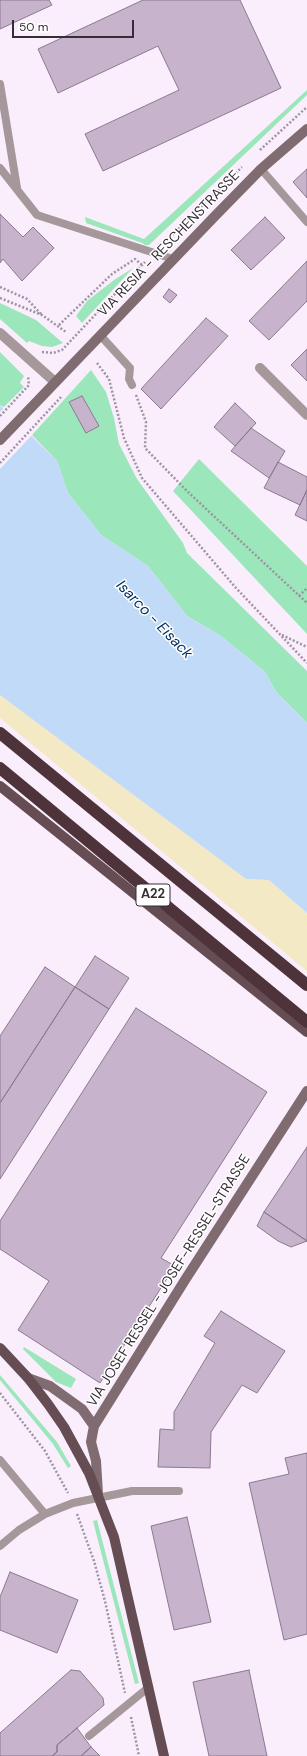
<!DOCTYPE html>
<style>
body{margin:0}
#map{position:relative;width:307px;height:1756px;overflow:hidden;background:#faeefd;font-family:"DM Sans",sans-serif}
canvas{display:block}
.scale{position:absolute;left:12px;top:20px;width:122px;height:18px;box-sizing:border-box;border:2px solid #362e37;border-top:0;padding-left:5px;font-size:12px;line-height:14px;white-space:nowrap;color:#362e37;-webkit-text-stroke:3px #fff;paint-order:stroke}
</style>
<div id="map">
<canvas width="307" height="1756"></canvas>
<div class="scale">50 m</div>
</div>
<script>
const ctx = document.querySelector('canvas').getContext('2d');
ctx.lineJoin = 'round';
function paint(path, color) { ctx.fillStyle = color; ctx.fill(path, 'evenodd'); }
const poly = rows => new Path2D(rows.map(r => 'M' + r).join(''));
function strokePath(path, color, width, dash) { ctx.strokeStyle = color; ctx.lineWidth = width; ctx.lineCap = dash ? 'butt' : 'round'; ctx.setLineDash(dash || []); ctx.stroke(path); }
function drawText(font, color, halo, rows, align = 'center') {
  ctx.font = font + ' "DM Sans",sans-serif'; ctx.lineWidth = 3; ctx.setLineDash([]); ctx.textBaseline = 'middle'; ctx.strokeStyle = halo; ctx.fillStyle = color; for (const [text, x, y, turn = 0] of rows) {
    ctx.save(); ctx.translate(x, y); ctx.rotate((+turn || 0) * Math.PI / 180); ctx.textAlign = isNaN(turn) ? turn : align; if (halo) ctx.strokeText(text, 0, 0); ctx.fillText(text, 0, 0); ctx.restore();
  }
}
paint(poly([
 [307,90,307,95,149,245,145,245,142,243,86,223,85,217,144,239],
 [133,268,82,323,76,316,87,301,114,280],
 [0,303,36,320,63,343,52,347,42,346,29,341,27,343,0,319],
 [0,352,24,376,20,383,24,387,4,407,0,405],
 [91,370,106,392,114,418,119,444,137,479,183,543,187,553,307,671,307,723,276,692,265,672,221,636,187,616,148,566,101,535,68,493,57,461,32,435],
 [199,459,307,566,307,634,173,491],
 [24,1347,76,1379,71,1388,56,1382,23,1349],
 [0,1375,57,1442,71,1466,68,1468,53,1444,0,1380],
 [97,1520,139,1683,135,1684,93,1521]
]), '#9ce6bb');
paint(poly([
 [0,695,246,879,269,880,307,913,307,971,0,718]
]), '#f3e9c4');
paint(poly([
 [0,405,57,461,68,493,101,535,148,566,187,616,221,636,265,672,276,692,307,723,307,913,269,880,246,879,0,695]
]), '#c1daf8');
paint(poly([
 [6,406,33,434,0,469,0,412]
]), '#faeefd');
const building = poly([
 [0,0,49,0,52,5,0,29,0,0],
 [143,0,240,0,281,88,103,171,85,134,179,90,158,46,58,93,38,49,143,0],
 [307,169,307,198,293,182,307,169],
 [0,214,23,237,33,227,54,248,22,281,3,259,0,263,0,214],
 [265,217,285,238,251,270,231,250,265,217],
 [307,261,307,301,269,340,249,321,307,261],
 [169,289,177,295,170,303,163,297,169,289],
 [206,318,228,336,161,409,141,389,206,318],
 [307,349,307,381,291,365,307,349],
 [82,396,99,426,86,433,69,402,82,396],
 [235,403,256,423,235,446,214,427,235,403],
 [251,428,285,451,269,478,231,451,251,428],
 [278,462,307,477,307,490,300,505,264,488,278,462],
 [307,490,307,521,295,515,307,490],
 [95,956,129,978,109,1009,75,987,95,956],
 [45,967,75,987,0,1103,0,1036,45,967],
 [75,987,109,1009,0,1179,0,1103,75,987],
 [136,1008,267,1092,161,1258,175,1266,100,1383,18,1330,49,1281,0,1249,0,1221,136,1008],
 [307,1147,307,1241,264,1212,307,1147],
 [264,1212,307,1241,291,1247,278,1241,257,1226,264,1212],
 [221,1311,285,1351,257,1393,242,1385,211,1432,210,1468,158,1467,160,1429,174,1430,174,1412,215,1343,204,1336,221,1311],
 [307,1453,307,1634,284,1640,249,1483,289,1474,285,1458,307,1453],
 [187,1517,211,1622,174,1630,151,1526,187,1517],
 [10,1572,78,1600,57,1653,0,1630,0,1597,10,1572],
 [71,1670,80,1671,103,1698,104,1705,57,1745,57,1752,52,1756,0,1756,0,1733,71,1670],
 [249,1670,267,1756,209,1756,193,1682,249,1670],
 [77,1728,91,1747,81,1756,52,1756,57,1752,57,1745,77,1728],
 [91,1747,100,1756,81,1756,91,1747]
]);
paint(building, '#c7b4cc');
strokePath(building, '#8b7990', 1);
strokePath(poly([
 [260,150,307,107],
 [164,243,242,167],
 [0,287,27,299,41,314],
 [0,298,42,315,66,332],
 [59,325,112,274,135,259,142,265],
 [42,352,53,353,62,350,145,262],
 [97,363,109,379,124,438,142,478,236,588,307,663],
 [136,395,146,422,145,448,188,492,307,603],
 [0,416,29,385,28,376],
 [0,463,61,397],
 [299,596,307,588],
 [282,635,307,647],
 [0,1393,45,1451,68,1493],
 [77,1514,94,1561,105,1601,125,1693],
 [131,1717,139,1756]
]), '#9e94a1', 2.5, [2, 2]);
strokePath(poly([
 [0,84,17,188],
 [0,168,37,215,173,259],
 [261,169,307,222],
 [100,335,130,368,129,379,132,385],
 [0,1460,45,1514],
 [0,1546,19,1530,45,1514,73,1503,132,1491,179,1491],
 [89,1736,149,1687]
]), '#a6979a', 8);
strokePath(poly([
 [0,333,55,382],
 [260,368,307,415]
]), '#a6979a', 10);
strokePath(poly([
 [0,440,215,216,261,169,307,129],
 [28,1378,50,1386,82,1409,94,1426],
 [98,1494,96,1461,91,1442,94,1426,185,1280,307,1091]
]), '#806c70', 10);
strokePath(poly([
 [0,786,307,1032],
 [0,1348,28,1378,48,1404,64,1427,89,1473,114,1537,164,1756]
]), '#654d53', 10);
strokePath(poly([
 [0,733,307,985],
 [0,768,307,1022]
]), '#4e343a', 12);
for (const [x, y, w] of [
 [153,895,34]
]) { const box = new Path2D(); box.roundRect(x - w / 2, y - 11, w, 22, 3); ctx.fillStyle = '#fff'; ctx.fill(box); strokePath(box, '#362e37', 1); }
drawText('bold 13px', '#362e37', null, [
 ["A22",153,895]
]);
drawText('14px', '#362e37', '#fff', [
 ["VIA RESIA - RESCHENSTRASSE",169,244,-46],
 ["VIA JOSEF RESSEL - JOSEF-RESSEL-STRASSE",169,1281,-58]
]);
drawText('italic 15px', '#063460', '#fff', [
 ["Isarco - Eisack",154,620,46]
]);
</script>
